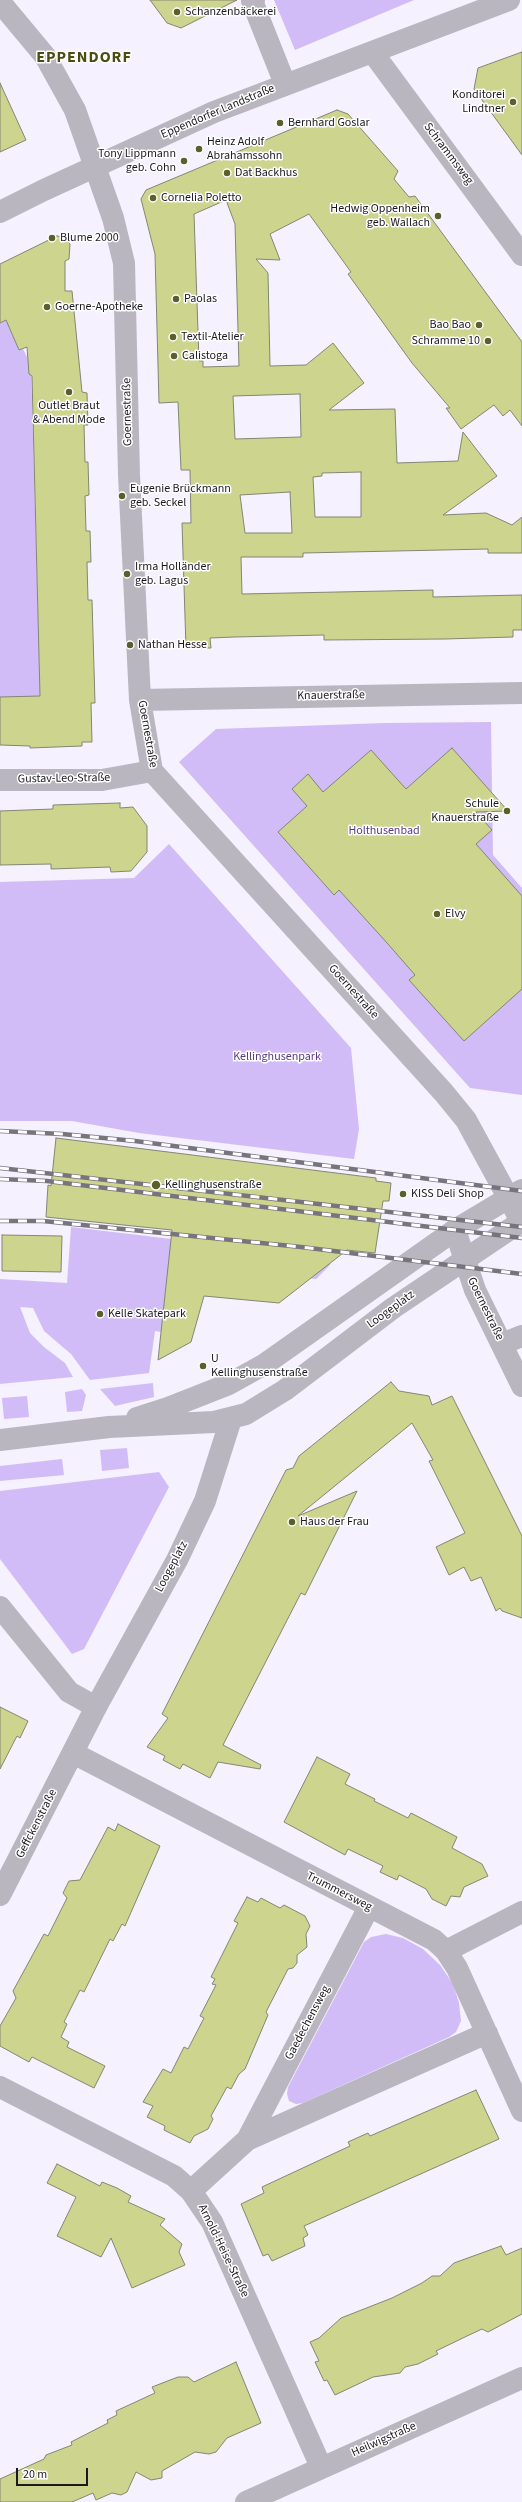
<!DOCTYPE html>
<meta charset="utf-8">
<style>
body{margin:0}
#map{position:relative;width:522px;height:2502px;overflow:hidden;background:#f5f1fe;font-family:"Source Sans 3",sans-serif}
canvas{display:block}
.scale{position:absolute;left:16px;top:2468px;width:72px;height:18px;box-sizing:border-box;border:2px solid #1b1920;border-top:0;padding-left:5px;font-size:12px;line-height:14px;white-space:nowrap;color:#1b1920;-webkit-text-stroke:3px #fff;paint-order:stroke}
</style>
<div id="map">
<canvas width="522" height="2502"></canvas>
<div class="scale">20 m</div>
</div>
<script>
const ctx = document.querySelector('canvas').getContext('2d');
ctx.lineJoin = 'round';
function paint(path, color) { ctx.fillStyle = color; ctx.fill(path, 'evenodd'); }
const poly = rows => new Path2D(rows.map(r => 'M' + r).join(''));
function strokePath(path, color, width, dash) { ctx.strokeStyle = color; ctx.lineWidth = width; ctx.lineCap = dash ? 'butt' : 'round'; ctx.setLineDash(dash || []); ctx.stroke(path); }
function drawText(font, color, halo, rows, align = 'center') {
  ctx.font = font + ' "Source Sans 3",sans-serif'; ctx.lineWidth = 3; ctx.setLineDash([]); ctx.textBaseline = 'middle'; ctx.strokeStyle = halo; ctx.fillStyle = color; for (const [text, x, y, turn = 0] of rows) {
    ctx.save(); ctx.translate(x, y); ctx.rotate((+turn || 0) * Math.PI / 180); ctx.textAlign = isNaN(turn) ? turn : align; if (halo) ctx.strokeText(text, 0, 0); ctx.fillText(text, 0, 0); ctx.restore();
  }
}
paint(poly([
 [274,0,414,0,295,50],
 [6,320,19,350,23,349,31,365,40,690,45,702,21,697,0,697,0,323],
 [491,722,493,855,522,888,522,1095,470,1088,179,762,216,729,385,723],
 [169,844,351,1048,359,1129,354,1159,139,1133,72,1121,0,1121,0,882,134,878],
 [71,1227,331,1258,330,1265,316,1279,169,1262,161,1332,155,1331,149,1373,90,1380,71,1354,44,1331,33,1308,20,1307,30,1333,44,1347,65,1363,73,1377,0,1384,0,1279,67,1283],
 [153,1383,154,1397,115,1406,100,1389],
 [82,1389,86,1395,82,1411,67,1412,65,1392],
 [27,1396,29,1417,4,1419,2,1398],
 [127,1448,129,1468,102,1471,100,1450],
 [62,1459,64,1475,0,1481,0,1466],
 [159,1472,169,1487,84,1649,72,1654,0,1559,0,1491],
 [386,1934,403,1938,423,1949,440,1965,453,1984,459,2003,461,2021,456,2032,449,2037,303,2103,296,2104,289,2101,287,2094,288,2087,364,1942,371,1937]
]), '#d2bcf7');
const building = poly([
 [150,0,237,0,181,28,167,23,150,0],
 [522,52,522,155,474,89,478,68,522,52],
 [0,83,26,140,0,152,0,83],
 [337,110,348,114,398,171,394,179,409,197,415,196,522,342,522,426,510,410,503,416,494,405,461,429,446,408,450,408,412,363,348,274,351,272,309,214,270,234,280,260,256,259,268,273,270,366,306,365,333,343,364,383,329,410,395,409,397,463,458,461,463,432,497,476,443,515,486,513,512,525,522,517,522,553,488,553,488,549,303,553,303,557,241,557,242,594,433,590,433,597,522,595,522,630,513,630,513,637,445,639,324,640,324,635,235,637,210,638,211,648,186,648,182,523,191,523,190,470,181,470,178,402,159,403,155,254,141,199,146,190,337,110],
 [226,200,235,224,239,366,203,367,203,361,199,361,194,214,226,200],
 [300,394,301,437,235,439,233,396,300,394],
 [361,472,361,517,315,517,313,477,322,476,322,473,361,472],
 [290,492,292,533,245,533,240,495,290,492],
 [57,236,63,237,70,244,69,259,65,261,65,291,72,291,82,392,87,393,88,425,84,425,85,462,88,462,89,495,85,496,86,531,90,531,91,562,87,562,88,600,92,600,95,703,91,703,92,742,82,742,82,746,30,748,30,746,0,745,0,697,40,696,32,376,29,374,27,347,19,350,6,320,0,323,0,264,57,236],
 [452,748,508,811,476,812,492,830,476,844,522,896,522,989,464,1041,409,980,415,975,388,944,339,890,334,895,278,832,307,806,292,789,308,774,323,792,371,750,406,789,452,748],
 [120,803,120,808,133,807,147,826,147,852,131,871,111,872,110,867,51,869,51,864,0,865,0,811,53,809,53,805,120,803],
 [56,1138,376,1178,376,1181,391,1183,389,1201,383,1201,375,1253,347,1250,279,1303,204,1296,191,1342,158,1360,172,1230,46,1217,48,1185,51,1186,56,1138],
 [2,1235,62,1236,61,1272,2,1271,2,1235],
 [391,1382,399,1391,429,1396,432,1405,452,1396,522,1536,522,1618,502,1611,500,1608,496,1611,481,1577,471,1581,464,1567,449,1575,436,1547,465,1533,429,1461,433,1460,412,1423,298,1516,357,1491,305,1595,301,1593,223,1745,261,1765,260,1769,218,1762,210,1778,183,1764,180,1769,163,1760,165,1756,147,1747,168,1718,162,1714,286,1470,293,1468,299,1456,391,1382],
 [0,1707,28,1721,20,1738,17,1736,0,1769,0,1707],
 [317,1757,350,1774,345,1784,375,1799,374,1801,408,1818,411,1813,457,1837,452,1848,482,1864,488,1876,464,1887,460,1897,451,1896,446,1906,432,1899,426,1889,399,1875,397,1880,380,1872,383,1866,348,1849,345,1855,284,1822,317,1757],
 [118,1824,160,1846,125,1926,122,1924,113,1941,110,1939,84,1992,80,1990,64,2022,67,2024,61,2037,69,2042,67,2047,105,2066,94,2088,32,2057,29,2062,0,2046,0,2026,16,1998,13,1991,44,1934,48,1936,67,1898,63,1893,69,1881,80,1880,108,1827,115,1831,118,1824],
 [247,1897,258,1902,261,1898,280,1908,284,1905,305,1916,310,1926,306,1934,307,1947,297,1955,297,1963,293,1968,288,1969,266,2012,268,2015,245,2069,239,2074,231,2089,227,2087,211,2116,213,2119,208,2129,194,2136,190,2143,164,2130,165,2126,147,2117,153,2106,143,2102,163,2069,171,2073,184,2047,188,2049,204,2018,200,2016,216,1985,212,1984,215,1979,211,1977,238,1923,234,1921,247,1897],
 [476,2090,499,2139,304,2226,308,2235,303,2238,305,2246,272,2261,268,2254,263,2256,241,2204,264,2193,262,2187,350,2146,348,2142,368,2133,370,2136,476,2090],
 [57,2164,100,2186,102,2182,117,2188,131,2196,128,2202,165,2219,160,2225,182,2244,179,2252,185,2265,132,2288,111,2238,101,2257,57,2236,76,2197,47,2183,57,2164],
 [501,2246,506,2255,522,2248,522,2314,488,2332,482,2329,467,2336,436,2351,438,2354,418,2364,405,2367,400,2373,373,2377,335,2395,327,2380,324,2381,315,2362,319,2361,310,2342,319,2338,341,2318,392,2298,422,2283,432,2276,440,2276,454,2263,501,2246],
 [236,2362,261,2423,227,2438,216,2452,209,2454,195,2452,162,2471,162,2478,151,2480,136,2472,127,2492,121,2495,112,2493,96,2500,93,2493,72,2502,0,2502,0,2479,44,2459,46,2455,72,2445,71,2442,108,2423,107,2420,117,2415,116,2411,155,2393,152,2387,178,2377,188,2377,194,2382,236,2362]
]);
paint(building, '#cdd48e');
strokePath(building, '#838672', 1);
strokePath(poly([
 [254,0,252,1,285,84],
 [0,2,45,56,75,110,113,218,124,263,129,475,140,700,152,771,444,1093,466,1120,521,1221],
 [373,53,522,255],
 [140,700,522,693],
 [0,780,102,780,152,771],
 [455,1230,475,1290,522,1386],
 [502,1344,522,1336],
 [0,1607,69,1692,96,1707],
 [73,1753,434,1940,446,1951,457,1968,522,2111],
 [446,1951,522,1912],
 [0,2087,174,2176,191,2191,212,2222,321,2467],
 [247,2140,369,1907],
 [191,2191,247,2140,487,2033],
 [246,2502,522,2378]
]), '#b9b6bf', 22);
strokePath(poly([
 [0,212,44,190,214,112,509,0],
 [137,1418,168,1408,229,1384,265,1364,455,1230,522,1190],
 [0,1440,109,1427,214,1422,246,1414,285,1390,393,1308,522,1221],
 [0,1895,96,1707,177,1560,205,1501,231,1419]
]), '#b9b6bf', 22);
const rail = poly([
 [0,1131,62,1134,135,1141,522,1191],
 [0,1168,522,1227],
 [0,1179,47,1181,522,1238],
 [0,1221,43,1221,301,1247,522,1274]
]);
strokePath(rail, '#77747e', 4.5);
strokePath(rail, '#fff', 3, [9]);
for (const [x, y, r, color] of [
 [177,12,4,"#5b5f2c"],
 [513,102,4,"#5b5f2c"],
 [280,123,4,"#5b5f2c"],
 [199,149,4,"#5b5f2c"],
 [184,161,4,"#5b5f2c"],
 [227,173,4,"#5b5f2c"],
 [153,198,4,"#5b5f2c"],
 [438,216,4,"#5b5f2c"],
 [52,238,4,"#5b5f2c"],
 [176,299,4,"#5b5f2c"],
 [47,307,4,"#5b5f2c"],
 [479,325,4,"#5b5f2c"],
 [173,337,4,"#5b5f2c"],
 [488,341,4,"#5b5f2c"],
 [174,356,4,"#5b5f2c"],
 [69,392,4,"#5b5f2c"],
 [122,496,4,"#5b5f2c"],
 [127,574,4,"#5b5f2c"],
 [130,645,4,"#5b5f2c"],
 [507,811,4,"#5b5f2c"],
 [437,914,4,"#5b5f2c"],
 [156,1185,5,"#5b5f2c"],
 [403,1194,4,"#5b5f2c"],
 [100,1314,4,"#5b5f2c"],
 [203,1366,4,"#5b5f2c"],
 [292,1522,4,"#5b5f2c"]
]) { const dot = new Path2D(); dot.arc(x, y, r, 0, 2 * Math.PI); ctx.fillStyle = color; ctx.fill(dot); strokePath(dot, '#fff', 1.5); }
drawText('12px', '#1b1920', '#fff', [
 ["Schanzenbäckerei",185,12],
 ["Konditorei",505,95,"right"],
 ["Lindtner",505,109,"right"],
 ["Bernhard Goslar",288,123],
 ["Heinz Adolf",207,142],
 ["Abrahamssohn",207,156],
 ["Tony Lippmann",176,154,"right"],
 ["geb. Cohn",176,168,"right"],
 ["Dat Backhus",235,173],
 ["Cornelia Poletto",161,198],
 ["Hedwig Oppenheim",430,209,"right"],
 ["geb. Wallach",430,223,"right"],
 ["Blume 2000",60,238],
 ["Paolas",184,299],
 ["Goerne-Apotheke",55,307],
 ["Bao Bao",471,325,"right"],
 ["Textil-Atelier",181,337],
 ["Schramme 10",480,341,"right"],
 ["Calistoga",182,356],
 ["Outlet Braut",69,406,"center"],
 ["& Abend Mode",69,420,"center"],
 ["Eugenie Brückmann",130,489],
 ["geb. Seckel",130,503],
 ["Irma Holländer",135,567],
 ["geb. Lagus",135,581],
 ["Nathan Hesse",138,645],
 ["Schule",499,804,"right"],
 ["Knauerstraße",499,818,"right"],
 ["Elvy",445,914],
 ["Kellinghusenstraße",165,1185],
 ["KISS Deli Shop",411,1194],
 ["Kelle Skatepark",108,1314],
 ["U",211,1359],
 ["Kellinghusenstraße",211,1373],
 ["Haus der Frau",300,1522]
], 'left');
drawText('12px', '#1b1920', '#fff', [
 ["Eppendorfer Landstraße",218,112,-23],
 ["Schrammsweg",448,154,53],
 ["Goernestraße",128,412,-91],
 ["Knauerstraße",331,696,-1],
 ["Goernestraße",147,734,80],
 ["Gustav-Leo-Straße",64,779,-1],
 ["Goernestraße",353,992,48],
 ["Goernestraße",485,1309,64],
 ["Loogeplatz",391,1310,-36],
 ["Loogeplatz",172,1567,-62],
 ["Geffckenstraße",37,1824,-63],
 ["Trummersweg",339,1892,27],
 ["Gaedechensweg",308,2023,-62],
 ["Arnold-Heise-Straße",223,2251,64],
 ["Heilwigstraße",384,2440,-24]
]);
drawText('12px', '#593983', '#fff', [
 ["Holthusenbad",384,831],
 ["Kellinghusenpark",277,1057]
]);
ctx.letterSpacing = '1px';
drawText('bold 16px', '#494d11', '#fff', [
 ["EPPENDORF",84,58]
]);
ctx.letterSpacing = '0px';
</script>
